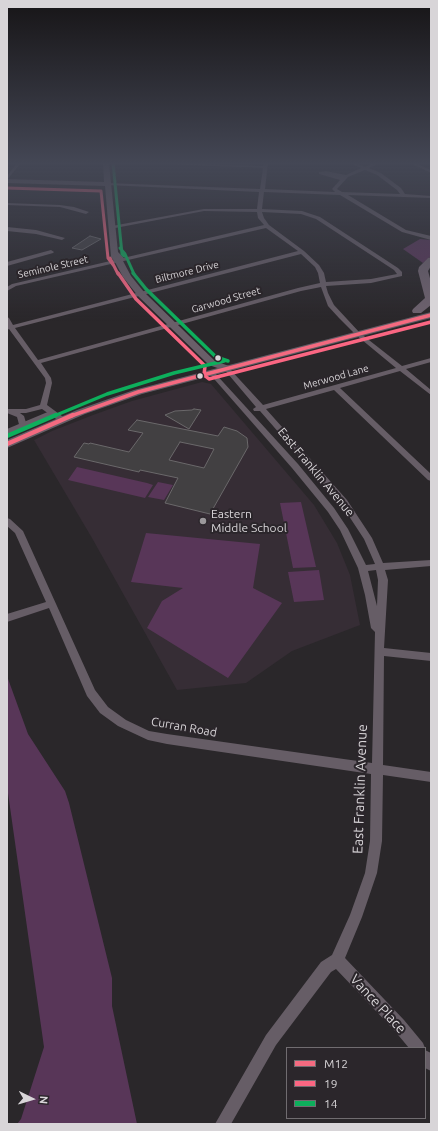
<!DOCTYPE html>
<style>
body{margin:0}
#map{position:relative;width:438px;height:1131px;overflow:hidden;background:#2a272a;font-family:Ubuntu,sans-serif}
canvas{display:block}
.frame{position:absolute;inset:0;border:8px solid #d8d5d8;pointer-events:none}
.legend{position:absolute;left:286px;top:1047px;width:140px;height:72px;box-sizing:border-box;background:#2b262b;border:1px solid #706c70;margin:0;padding:5px 7px;list-style:none;font-size:12px;color:#d8d5d8}
.legend li{display:flex;align-items:center;gap:8px;height:20px}
.legend b{width:20px;border:1px solid #706c70}
.north{position:absolute;left:12px;top:1079px;width:40px;height:40px;-webkit-text-stroke:3px #2b262b;paint-order:stroke;rotate:95deg;font-size:11px;font-weight:700;line-height:16px;text-align:center;color:#d8d5d8}
.north::after{content:'';display:block;margin:auto;width:14px;height:18px;background:#d8d5d8;clip-path:polygon(50% 0,100% 100%,50% 72%,0 100%)}
</style>
<div id="map">
<canvas width="438" height="1131"></canvas>
<div class="frame"></div>
<ul class="legend">
<li><b style="height:5px;background:#f46a80"></b>M12</li>
<li><b style="height:5px;background:#fa6682"></b>19</li>
<li><b style="height:5px;background:#0daf5c"></b>14</li>
</ul>
<div class="north">N</div>
</div>
<script>
const ctx = document.querySelector('canvas').getContext('2d');
ctx.lineJoin = 'round';
function paint(path, color) { ctx.fillStyle = color; ctx.fill(path, 'evenodd'); }
const poly = rows => new Path2D(rows.map(r => 'M' + r).join(''));
function strokePath(path, color, width, dash) { ctx.strokeStyle = color; ctx.lineWidth = width; ctx.lineCap = dash ? 'butt' : 'round'; ctx.setLineDash(dash || []); ctx.stroke(path); }
function drawText(font, color, halo, rows, align = 'center') {
  ctx.font = font + ' Ubuntu,sans-serif'; ctx.lineWidth = 4; ctx.setLineDash([]); ctx.textBaseline = 'middle'; ctx.strokeStyle = halo; ctx.fillStyle = color; for (const [text, x, y, turn = 0] of rows) {
    ctx.save(); ctx.translate(x, y); ctx.rotate((+turn || 0) * Math.PI / 180); ctx.textAlign = isNaN(turn) ? turn : align; if (halo) ctx.strokeText(text, 0, 0); ctx.fillText(text, 0, 0); ctx.restore();
  }
}
paint(poly([
 [202,382,211,384,314,505,337,543,350,575,360,625,292,651,246,683,177,690,92,538,34,440,52,431,93,415,132,401]
]), '#362d35');
paint(poly([
 [420,239,431,240,431,256,423,263,403,249],
 [77,467,147,483,153,485,145,498,68,480],
 [158,482,173,485,164,500,148,497],
 [301,502,316,567,293,568,280,503],
 [146,533,260,544,253,588,282,603,228,678,147,628,162,601,183,588,131,582],
 [319,570,324,600,294,602,288,572],
 [7,676,28,734,65,791,69,803,112,978,112,1006,137,1124,17,1124,21,1119,44,1047,7,786]
]), '#583658');
const building = poly([
 [90,236,101,239,82,250,72,248,90,236],
 [194,409,201,410,189,429,165,415,175,411,192,410,194,409],
 [137,420,218,436,224,427,237,431,247,438,248,447,210,514,165,503,178,478,140,470,139,472,74,457,84,443,89,444,90,443,129,452,143,433,128,430,137,420],
 [180,442,214,449,204,468,169,460,180,442]
]);
paint(building, '#424042');
strokePath(building, '#6a686a', 1);
paint(poly([
 [17,163,21,163,7,180,7,176,17,163],
 [166,163,263,166,264,163,268,163,265,189,335,192,332,189,340,180,319,174,319,172,326,171,346,175,361,168,350,163,356,163,365,167,373,163,379,163,369,168,381,173,401,188,405,194,431,196,431,198,348,195,406,230,431,236,431,240,402,232,340,195,264,192,262,209,302,211,320,217,398,268,402,272,402,276,371,283,326,286,328,293,334,305,360,333,402,366,431,358,431,362,406,369,431,390,431,395,400,371,340,388,431,474,431,481,428,480,334,390,266,409,347,500,372,538,383,563,431,560,431,566,385,570,388,580,384,648,431,653,431,661,384,656,383,765,431,772,431,782,383,775,382,841,377,873,362,917,345,958,404,1020,423,1043,425,1048,409,1048,394,1030,336,969,331,972,276,1045,231,1124,215,1124,266,1035,321,962,332,955,350,915,365,873,370,841,371,774,167,744,148,740,118,726,100,713,87,696,49,608,7,622,7,614,46,602,15,533,7,526,7,518,10,519,23,531,95,690,108,707,126,720,149,731,167,734,372,763,375,632,371,628,365,595,358,568,340,530,328,512,292,468,208,372,209,371,213,371,298,464,334,508,348,529,366,565,375,564,364,539,341,504,260,411,254,411,253,409,256,407,223,368,224,367,228,367,263,405,396,368,356,335,339,318,328,306,321,287,301,291,41,363,51,378,52,383,47,405,66,419,62,421,59,421,42,409,26,413,20,413,24,416,27,426,23,428,20,428,17,417,7,413,7,409,26,409,40,405,46,383,45,378,9,329,7,330,7,317,9,318,13,325,298,251,266,228,16,286,7,291,7,287,12,284,264,225,258,218,257,212,204,211,110,229,110,227,112,226,204,209,257,209,259,192,107,185,105,184,107,183,260,189,263,168,168,164,166,163],
 [365,170,377,175,397,190,400,194,342,192,337,189,348,177,365,170],
 [262,212,301,214,316,219,394,270,397,274,371,279,326,282,324,273,319,265,304,251,269,225,264,218,262,212],
 [301,254,315,267,318,273,320,283,298,288,38,360,15,328,301,254],
 [376,570,378,580,377,606,368,571,376,570],
 [410,163,415,163,431,170,431,173,410,163],
 [7,203,60,205,74,207,89,212,86,214,60,207,7,205,7,203],
 [7,227,36,230,65,238,62,240,36,234,7,231,7,227],
 [51,250,54,252,53,253,7,266,7,262,51,250],
 [425,1050,431,1053,431,1071,425,1068,425,1050]
]), '#665d66');
paint(poly([
 [103,163,109,163,118,252,123,257,123,261,131,276,144,292,215,361,229,366,231,368,229,370,226,371,209,365,138,296,123,277,115,262,111,257,105,186,7,183,7,179,104,182,103,163]
]), '#695f69');
paint(poly([
 [431,312,431,318,142,394,85,414,7,448,7,440,77,410,134,390,431,312],
 [50,411,54,412,56,414,54,416,7,437,7,429,50,411]
]), '#665d66');
paint(poly([
 [431,257,431,266,428,271,431,282,431,305,421,313,413,313,412,311,413,309,425,298,418,271,419,267,428,258,431,257]
]), '#6e626e');
strokePath(poly([
 [71,416,138,392,431,315]
]), '#f46a80', 3.5);
strokePath(poly([
 [7,444,73,415]
]), '#f46a80', 4.5);
strokePath(poly([
 [7,188,101,191,108,258,114,266],
 [110,258,118,274]
]), '#fa6682', 3);
strokePath(poly([
 [118,273,136,299,205,366,204,375,209,379,431,322]
]), '#fa6682', 3.5);
strokePath(poly([
 [113,163,122,254,124,256],
 [120,248,125,254,134,274]
]), '#0daf5c', 3);
strokePath(poly([
 [133,273,146,289,216,357,228,361],
 [54,416,107,394,174,373,224,361]
]), '#0daf5c', 3.5);
strokePath(poly([
 [7,436,56,415]
]), '#0daf5c', 4.5);
const sky = ctx.createLinearGradient(0, 0, 0, 321);
sky.addColorStop(0, '#171517');
sky.addColorStop(0.51, '#444755');
sky.addColorStop(1, '#44475500');
ctx.fillStyle = sky;
ctx.fillRect(0, 0, 438, 321);
for (const [x, y, r, color] of [
 [218,358,3.5,"#d8d5d8"],
 [200,376,3.5,"#d8d5d8"],
 [203,521,4,"#9b989b"]
]) { const dot = new Path2D(); dot.arc(x, y, r, 0, 2 * Math.PI); ctx.fillStyle = color; ctx.fill(dot); strokePath(dot, '#2b262b', 1.5); }
drawText('10px', '#d8d5d8', '#2b262b', [
 ["Seminole Street",53,267,-13],
 ["Biltmore Drive",187,272,-14],
 ["Garwood Street",226,300,-16],
 ["Merwood Lane",336,377,-16]
]);
drawText('12px', '#d8d5d8', '#2b262b', [
 ["East Franklin Avenue",316,472,50],
 ["Curran Road",184,727,10]
]);
drawText('12px', '#d8d5d8', '#2b262b', [
 ["Eastern",211,514],
 ["Middle School",211,528]
], 'left');
drawText('14px', '#d8d5d8', '#2b262b', [
 ["East Franklin Avenue",360,789,-88],
 ["Vance Place",378,1004,47]
]);
</script>
